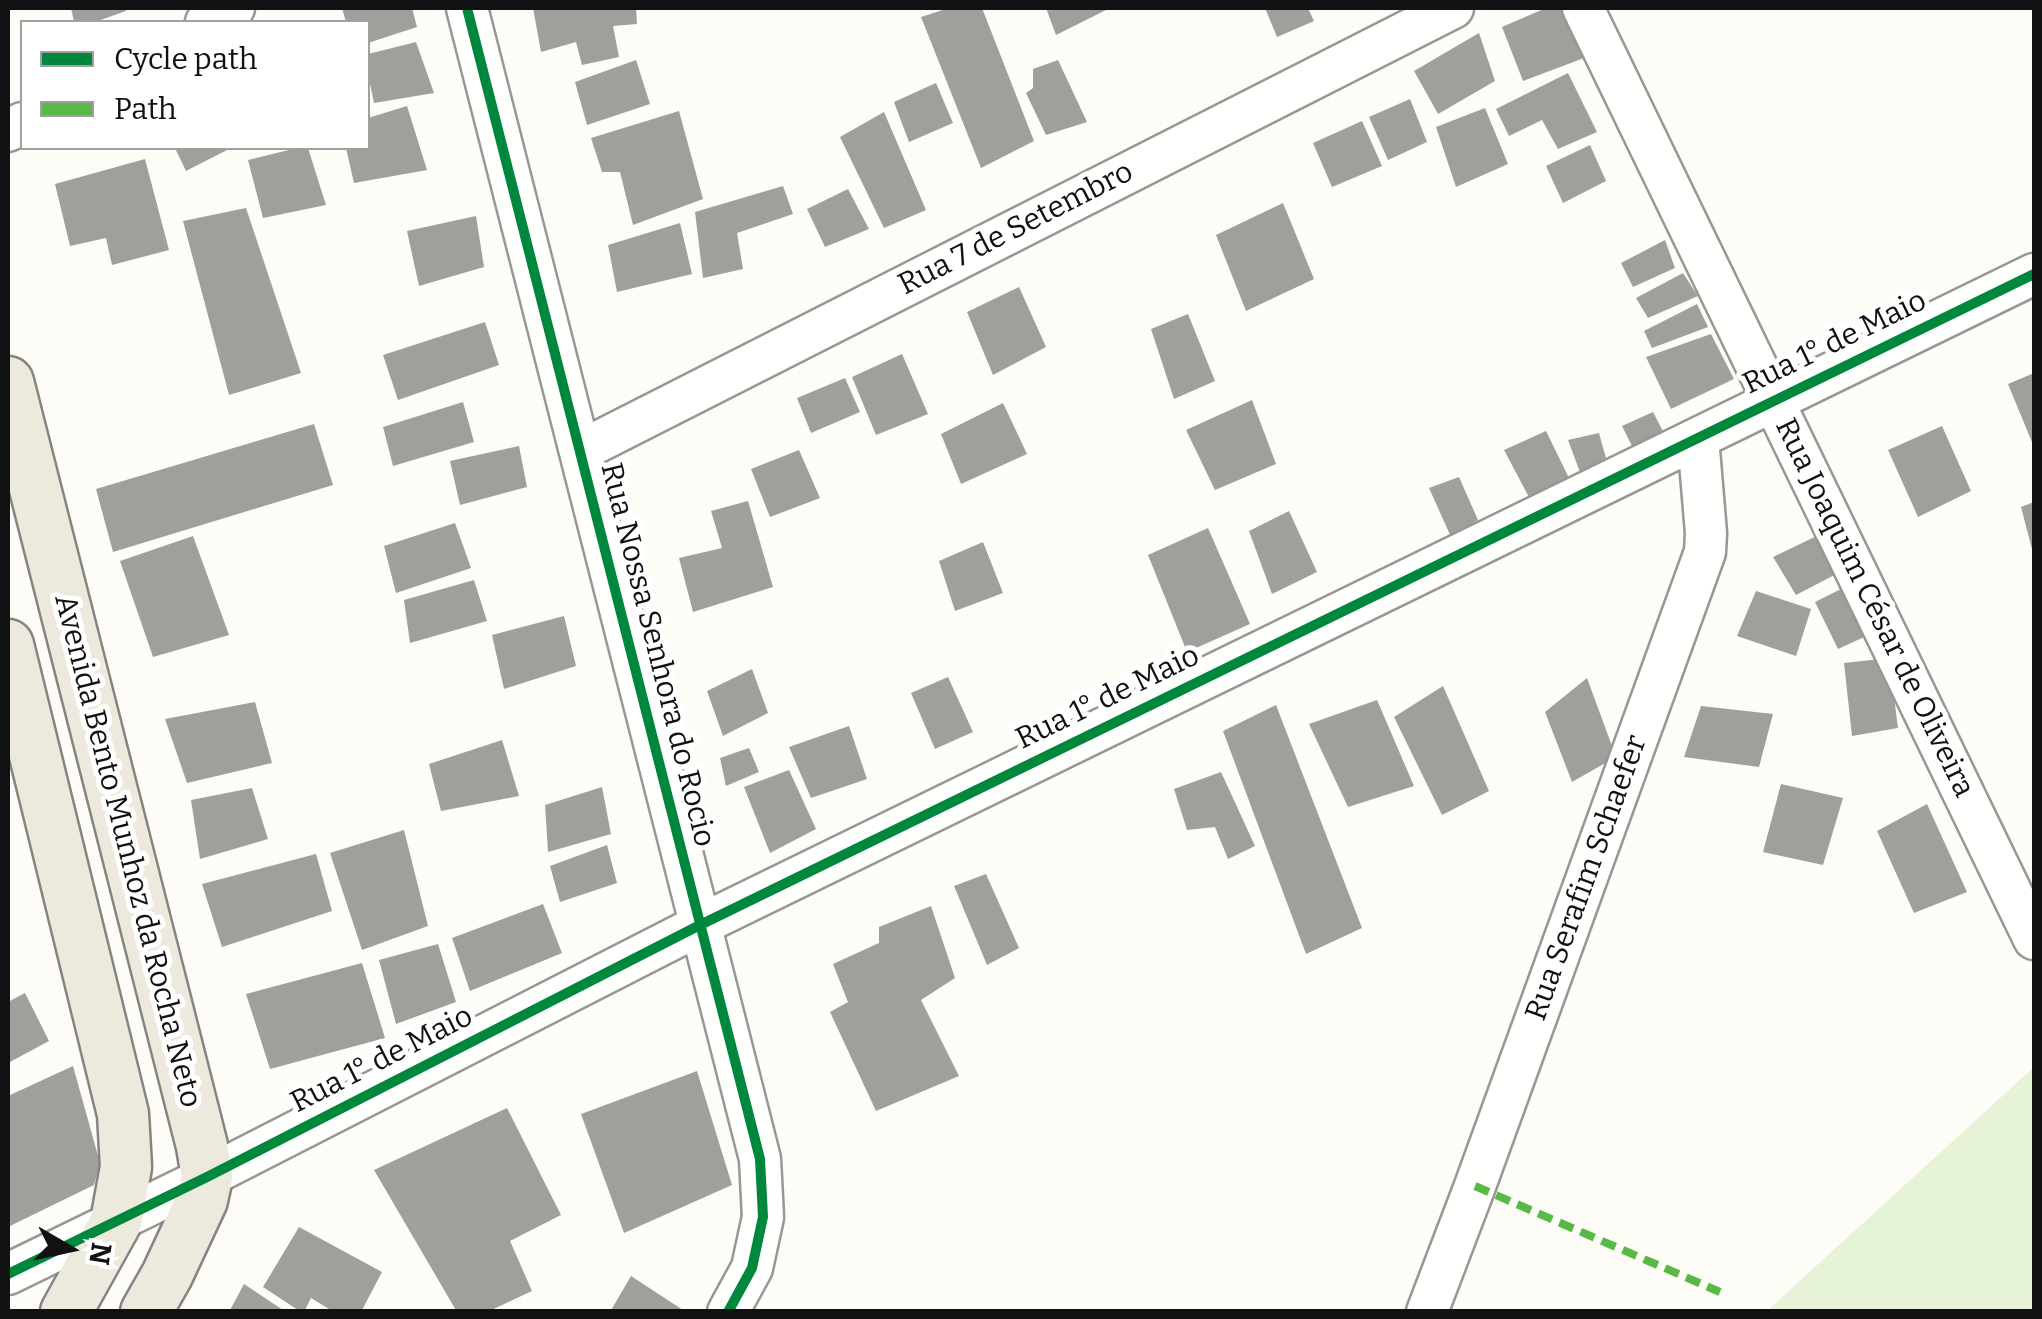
<!DOCTYPE html>
<meta charset="utf-8">
<style>
body{margin:0}
#map{position:relative;width:2042px;height:1319px;overflow:hidden;background:#fdfcf7;font-family:Bitter,serif}
canvas{display:block}
.frame{position:absolute;inset:0;border:10px solid #111;pointer-events:none}
.legend{position:absolute;left:20px;top:20px;width:350px;height:130px;box-sizing:border-box;background:#fff;border:2px solid #a0a0a0;margin:0;padding:12px 18px;list-style:none;font-size:30px;color:#111}
.legend li{display:flex;align-items:center;gap:20px;height:50px}
.legend b{width:50px;border:2px solid #a0a0a0}
.north{position:absolute;left:20px;top:1199px;width:100px;height:100px;-webkit-text-stroke:8px #fff;paint-order:stroke;rotate:99deg;font-size:28px;font-weight:700;line-height:40px;text-align:center;color:#111}
.north::after{content:'';display:block;margin:auto;width:35px;height:45px;background:#111;clip-path:polygon(50% 0,100% 100%,50% 72%,0 100%)}
</style>
<div id="map">
<canvas width="2042" height="1319"></canvas>
<div class="frame"></div>
<ul class="legend">
<li><b style="height:12px;background:#00873e"></b>Cycle path</li>
<li><b style="height:12px;background:#58b947"></b>Path</li>
</ul>
<div class="north">N</div>
</div>
<script>
const ctx = document.querySelector('canvas').getContext('2d');
ctx.lineJoin = 'round';
function paint(path, color) { ctx.fillStyle = color; ctx.fill(path, 'evenodd'); }
const poly = rows => new Path2D(rows.map(r => 'M' + r).join(''));
function strokePath(path, color, width, dash) { ctx.strokeStyle = color; ctx.lineWidth = width; ctx.lineCap = dash ? 'butt' : 'round'; ctx.setLineDash(dash || []); ctx.stroke(path); }
function drawText(font, color, halo, rows, align = 'center') {
  ctx.font = font + ' Bitter,serif'; ctx.lineWidth = 10; ctx.setLineDash([]); ctx.textBaseline = 'middle'; ctx.strokeStyle = halo; ctx.fillStyle = color; for (const [text, x, y, turn = 0] of rows) {
    ctx.save(); ctx.translate(x, y); ctx.rotate((+turn || 0) * Math.PI / 180); ctx.textAlign = isNaN(turn) ? turn : align; if (halo) ctx.strokeText(text, 0, 0); ctx.fillText(text, 0, 0); ctx.restore();
  }
}
paint(poly([
 [2034,1067,2034,1311,1769,1311,1770,1308]
]), '#e7f3d7');
paint(poly([
 [71,8,125,8,126,11,95,22,74,22],
 [342,8,412,8,417,27,368,43,368,22,346,22],
 [533,8,636,8,637,24,613,26,619,57,582,65,576,42,541,52],
 [949,8,982,8,1034,141,981,168,921,17],
 [1046,8,1110,8,1056,35],
 [1265,8,1308,8,1314,21,1277,37],
 [1546,8,1562,8,1584,58,1523,81,1502,27],
 [1479,33,1495,81,1438,114,1414,71],
 [416,42,434,93,374,103,368,74,368,54],
 [636,60,650,104,587,125,575,82],
 [1058,60,1087,122,1046,135,1026,93,1033,88,1033,69],
 [1568,73,1597,132,1558,149,1542,120,1509,136,1496,109],
 [936,83,953,123,909,142,894,102],
 [1410,99,1427,142,1388,160,1369,117],
 [407,106,427,170,354,183,346,148,368,148,368,118],
 [1485,108,1508,164,1456,187,1436,127],
 [679,111,703,199,633,225,620,172,602,172,591,138],
 [884,112,926,210,884,228,840,137],
 [1362,121,1382,166,1332,187,1313,143],
 [1590,145,1606,181,1563,203,1546,166],
 [175,148,231,148,186,171],
 [297,148,308,148,326,205,263,218,248,160],
 [145,159,169,250,112,265,106,238,70,246,55,184],
 [783,186,793,214,737,233,743,269,703,278,695,212],
 [848,189,869,229,825,247,807,209],
 [1283,203,1314,279,1246,311,1216,235],
 [246,208,301,373,229,395,183,221],
 [476,216,484,267,419,286,407,231],
 [680,223,692,274,617,292,608,245],
 [1665,240,1675,268,1633,287,1621,263],
 [1683,273,1698,296,1648,318,1636,298],
 [1019,287,1046,347,993,375,967,312],
 [1697,304,1708,327,1652,348,1644,331],
 [1188,314,1215,381,1174,399,1151,329],
 [485,322,499,365,398,400,383,355],
 [1711,334,1734,379,1671,409,1646,357],
 [902,354,928,414,876,435,852,377],
 [2034,373,2034,447,2008,384],
 [845,378,860,412,811,433,797,398],
 [1252,400,1276,464,1215,490,1186,430],
 [463,402,474,442,393,466,383,427],
 [1003,403,1027,454,961,484,941,434],
 [1653,412,1669,443,1638,458,1622,426],
 [314,424,333,485,113,552,96,489],
 [1942,426,1971,491,1918,517,1888,450],
 [1546,431,1569,478,1530,499,1504,450],
 [1599,433,1609,469,1584,483,1568,440],
 [519,446,527,487,460,505,450,461],
 [799,450,820,498,770,517,751,469],
 [1459,477,1478,520,1451,537,1429,488],
 [748,501,773,587,693,612,679,558,722,548,711,511],
 [2034,502,2034,552,2033,553,2021,507],
 [1289,511,1317,572,1272,594,1249,531],
 [455,523,471,568,396,593,384,546],
 [1208,528,1250,624,1187,652,1148,555],
 [1827,531,1846,569,1796,595,1773,557],
 [193,536,229,635,153,657,120,561],
 [983,542,1003,593,955,611,939,561],
 [474,580,487,621,410,643,404,600],
 [1853,583,1875,632,1838,649,1815,602],
 [1756,591,1811,609,1796,656,1737,636],
 [564,616,576,666,504,689,492,635],
 [1889,658,1898,728,1852,736,1844,663],
 [752,669,768,713,723,736,707,691],
 [948,677,973,732,935,749,911,693],
 [1587,678,1616,757,1572,782,1545,712],
 [1443,686,1489,791,1442,815,1394,717],
 [1377,700,1414,786,1348,807,1309,724],
 [255,702,272,763,187,783,165,719],
 [1276,705,1362,928,1306,954,1223,731],
 [1701,706,1773,714,1759,767,1684,757],
 [849,726,867,779,811,798,789,747],
 [502,740,519,796,441,811,429,764],
 [749,748,759,772,726,786,720,758],
 [789,770,816,829,770,853,744,787],
 [1221,772,1255,846,1228,859,1215,827,1187,830,1174,789],
 [1781,784,1843,798,1823,865,1763,852],
 [602,787,611,834,548,852,545,805],
 [252,788,268,839,200,859,191,800],
 [1927,804,1967,892,1914,913,1877,831],
 [404,830,428,926,362,950,330,853],
 [607,845,617,883,560,902,550,866],
 [316,854,332,911,222,947,202,884],
 [986,874,1019,948,987,965,954,886],
 [543,904,562,953,470,991,452,938],
 [931,906,955,978,921,1000,959,1076,876,1111,830,1012,848,1002,833,964,879,943,879,927],
 [438,944,456,1002,396,1024,379,960],
 [362,963,385,1038,270,1069,246,994],
 [25,993,49,1041,8,1063,8,1002],
 [73,1066,100,1163,94,1185,8,1227,8,1096],
 [697,1071,732,1185,624,1233,581,1114],
 [507,1108,561,1215,510,1241,532,1291,487,1312,457,1312,374,1170],
 [299,1227,382,1272,361,1312,334,1312,311,1298,304,1312,301,1312,263,1287],
 [631,1276,686,1312,610,1312],
 [244,1284,286,1312,229,1312]
]), '#a19f9c');
const minor = poly([
 [467,8,760,1159,763,1217,752,1268,728,1312],
 [1583,8,2034,939],
 [206,22,234,8],
 [8,131,22,123],
 [580,451,1453,8],
 [8,1274,207,1177,700,925,2034,274],
 [1427,1312,1475,1186,1705,552,1706,533,1698,438]
]);
const major = poly([
 [8,382,202,1146,207,1177,202,1200,167,1275,146,1312],
 [8,645,123,1114,126,1167,116,1222,66,1312]
]);
strokePath(minor, '#979795', 45);
strokePath(major, '#858482', 55);
strokePath(minor, '#fffffe', 40);
strokePath(major, '#ede9dc', 50);
strokePath(poly([
 [1475,1186,1720,1292]
]), '#58b947', 8, [15, 8]);
strokePath(poly([
 [467,8,760,1159,763,1217,752,1268,728,1312],
 [8,1274,207,1177,700,925,2034,274]
]), '#00873e', 10);
drawText('30px', '#111', '#fff', [
 ["Rua 7 de Setembro",1016,229,-27],
 ["Rua 1° de Maio",1835,343,-26],
 ["Rua Joaquim César de Oliveira",1874,608,64],
 ["Rua Nossa Senhora do Rocio",657,655,76],
 ["Rua 1° de Maio",1108,698,-26],
 ["Avenida Bento Munhoz da Rocha Neto",127,851,76],
 ["Rua Serafim Schaefer",1587,878,-70],
 ["Rua 1° de Maio",382,1060,-27]
]);
</script>
